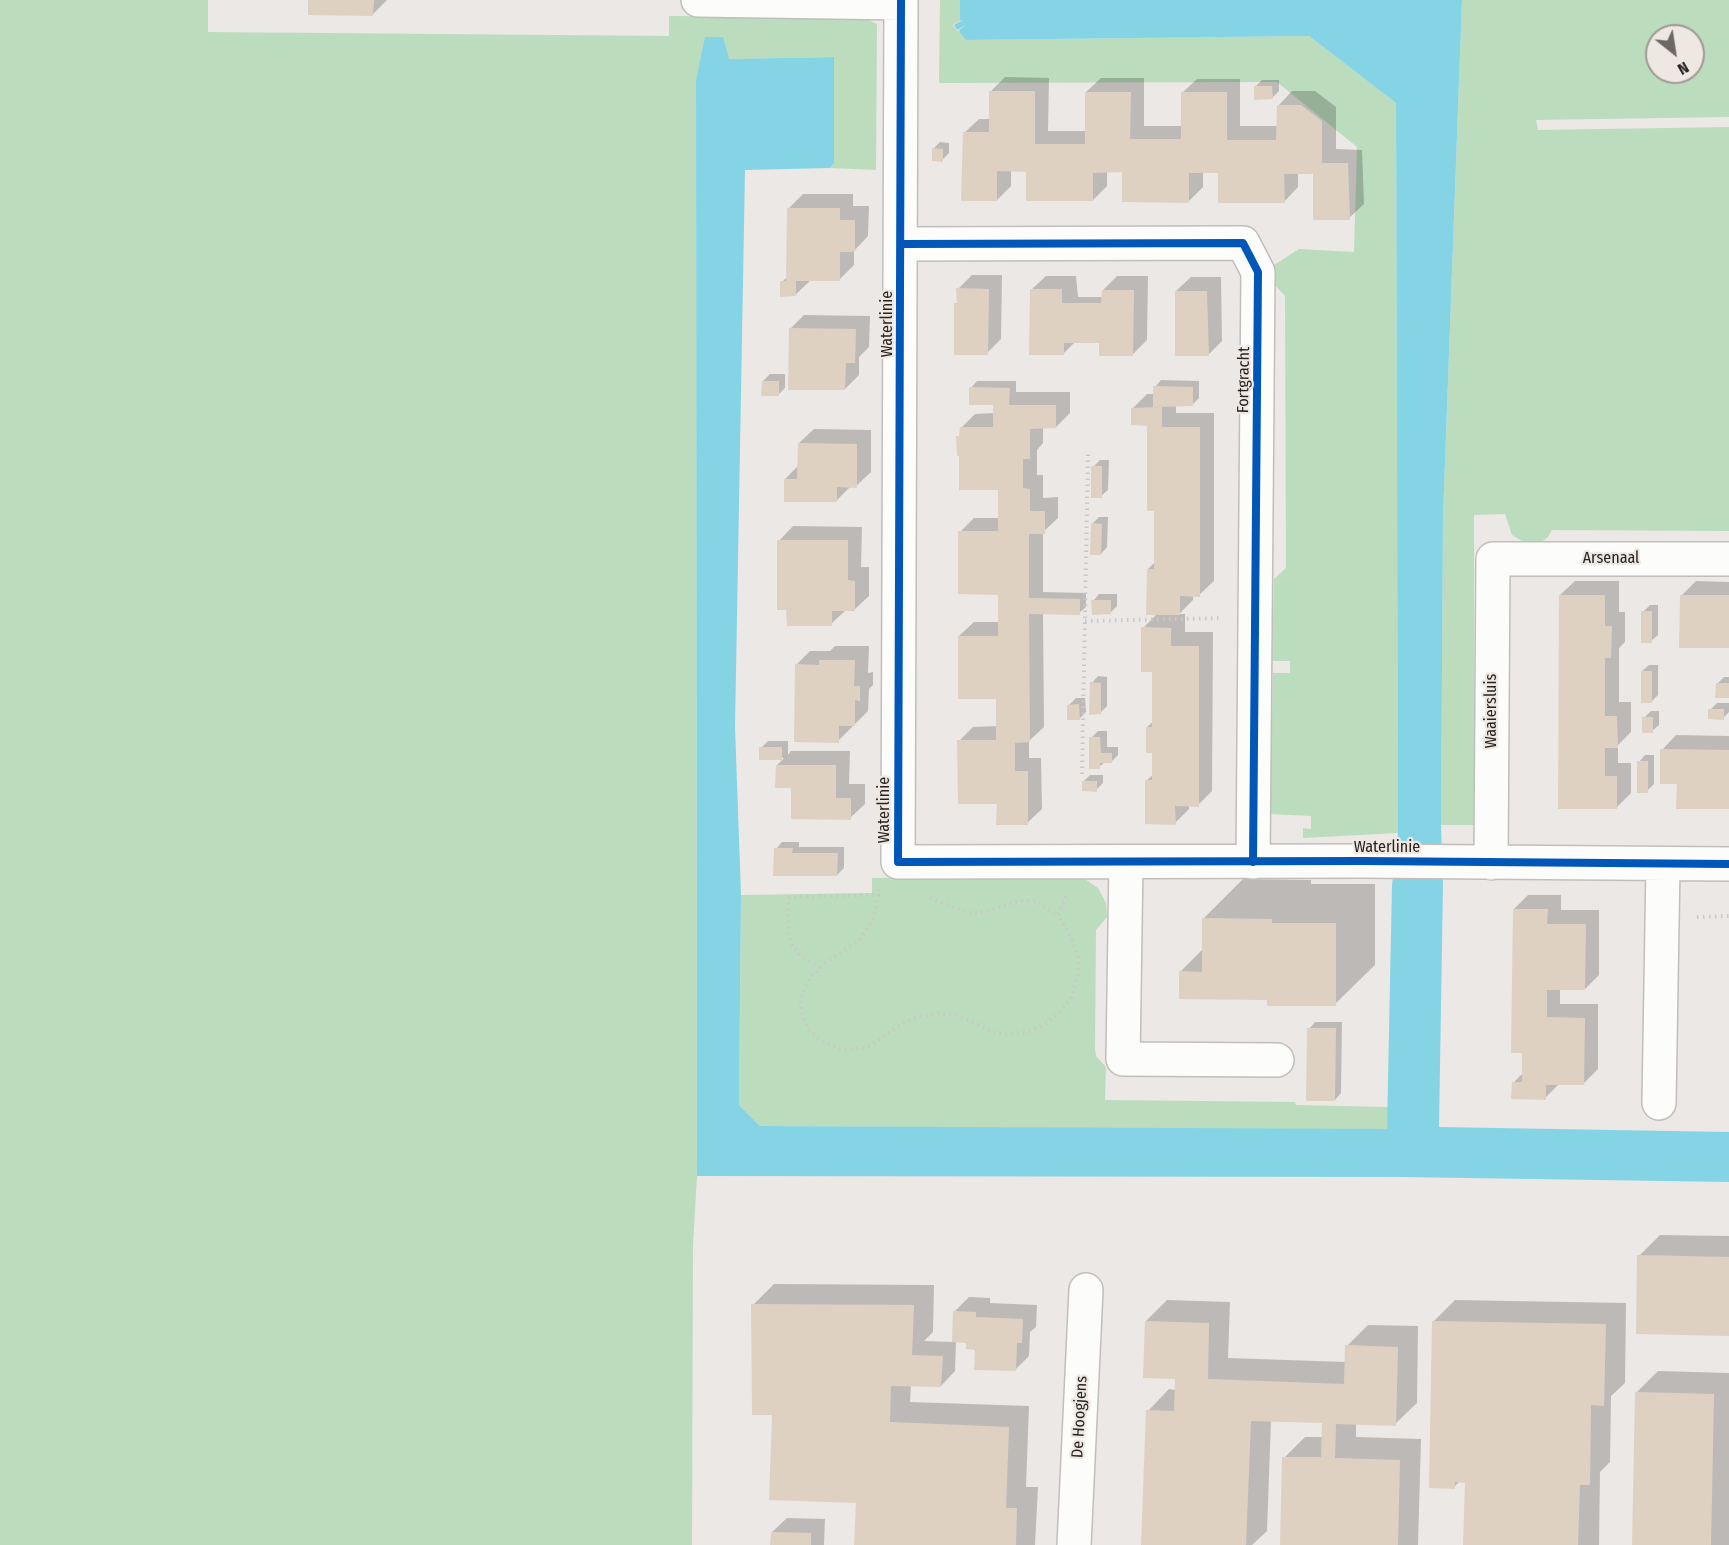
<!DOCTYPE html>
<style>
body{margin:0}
#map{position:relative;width:1729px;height:1545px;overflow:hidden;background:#ece8e5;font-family:"Fira Sans Condensed",sans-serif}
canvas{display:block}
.north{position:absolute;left:1645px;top:24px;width:60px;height:60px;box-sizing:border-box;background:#efe8e2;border:2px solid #9f9995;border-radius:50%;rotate:150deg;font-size:16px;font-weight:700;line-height:24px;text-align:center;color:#262321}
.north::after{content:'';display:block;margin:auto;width:21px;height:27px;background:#6b6866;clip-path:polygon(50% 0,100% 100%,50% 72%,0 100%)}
</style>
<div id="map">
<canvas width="1729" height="1545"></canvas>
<div class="north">N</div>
</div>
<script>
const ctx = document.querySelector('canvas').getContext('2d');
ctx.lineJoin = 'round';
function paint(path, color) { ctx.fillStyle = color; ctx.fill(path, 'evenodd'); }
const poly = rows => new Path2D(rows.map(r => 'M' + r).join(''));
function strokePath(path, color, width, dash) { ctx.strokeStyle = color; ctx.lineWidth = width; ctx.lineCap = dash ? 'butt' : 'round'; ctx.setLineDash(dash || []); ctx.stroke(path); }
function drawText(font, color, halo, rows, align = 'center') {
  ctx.font = font + ' "Fira Sans Condensed",sans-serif'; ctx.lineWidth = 4.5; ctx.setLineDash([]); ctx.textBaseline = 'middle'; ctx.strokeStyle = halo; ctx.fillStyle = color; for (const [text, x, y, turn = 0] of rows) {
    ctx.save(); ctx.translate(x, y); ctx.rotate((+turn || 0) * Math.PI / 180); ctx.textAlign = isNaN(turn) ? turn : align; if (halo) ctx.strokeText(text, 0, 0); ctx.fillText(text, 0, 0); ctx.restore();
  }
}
paint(poly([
 [0,0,208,0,208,32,669,36,669,16,862,17,877,24,876,170,830,168,834,162,834,57,729,59,706,37,696,80,697,1176,693,1245,692,1545,0,1545],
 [940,0,960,0,960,21,953,25,957,31,960,29,960,33,966,40,1309,36,1396,103,1398,833,1303,838,1303,828,1311,829,1311,816,1270,814,1273,673,1290,673,1290,661,1272,661,1274,579,1286,568,1285,296,1275,285,1274,265,1299,249,1354,252,1357,147,1277,82,939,83],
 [1462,0,1729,0,1729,117,1536,120,1538,130,1729,127,1729,531,1552,530,1548,537,1540,543,1522,541,1512,535,1505,514,1474,515,1474,825,1441,825,1443,517],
 [1657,36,1693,36,1693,72,1657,72],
 [1082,877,1098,888,1106,903,1107,917,1096,930,1095,1049,1096,1056,1106,1067,1105,1100,1295,1102,1296,1105,1388,1107,1387,1130,760,1126,739,1105,741,895,872,893,872,878]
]), '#bcdcbe');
paint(poly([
 [960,0,1462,0,1443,517,1441,825,1443,885,1439,1127,1729,1132,1729,1182,1401,1177,697,1176,696,80,705,37,723,37,729,59,834,57,834,163,830,168,745,170,735,727,741,895,739,1105,760,1126,1387,1129,1392,885,1398,833,1396,103,1309,36,966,40,960,33,960,29,966,25,957,30,954,25,963,20,960,21]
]), '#85d4e5');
paint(poly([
 [310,0,387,0,373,14],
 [1005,77,1049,78,1048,131,1087,131,1086,92,1101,78,1144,78,1144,126,1182,126,1182,93,1197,79,1240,79,1240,126,1278,126,1278,106,1292,91,1315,91,1336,107,1336,149,1362,150,1364,204,1349,218,1315,173,1298,173,1298,187,1284,202,1219,172,1203,172,1203,187,1189,201,1124,171,1107,171,1107,186,1093,200,1028,170,1011,170,1011,186,997,200,964,133,979,119,990,119,990,92],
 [1262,80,1279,80,1279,91,1272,98,1255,87],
 [940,142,949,143,949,153,942,160,933,149],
 [803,194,853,194,853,206,869,206,868,236,854,251,854,265,839,280,810,281,795,295,782,282,788,276,789,208],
 [972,275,1002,275,1001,339,987,353,956,304,958,301,958,289],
 [1046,276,1076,276,1078,297,1103,297,1103,290,1117,276,1148,276,1147,340,1133,354,1100,341,1076,341,1063,354,1031,290],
 [1191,277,1221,277,1222,341,1208,355,1176,291],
 [804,315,870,316,869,347,859,357,859,375,845,389,790,329],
 [770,374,785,374,785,388,778,395,763,381],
 [1161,380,1199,381,1199,398,1192,405,1176,405,1176,413,1214,413,1214,581,1199,595,1193,595,1193,600,1179,614,1185,614,1185,632,1213,632,1212,791,1198,805,1189,805,1189,809,1175,823,1147,780,1154,774,1154,752,1147,727,1154,721,1154,671,1143,628,1157,614,1148,569,1155,562,1155,510,1149,424,1133,408,1147,394,1155,394,1155,387],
 [977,381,1016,381,1016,392,1070,392,1070,413,1056,427,1043,427,1043,443,1037,450,1037,475,1043,475,1043,498,1058,497,1058,518,1043,532,1043,592,1086,593,1086,607,1079,613,1043,613,1044,727,1029,741,1029,758,1041,758,1042,809,1027,823,998,802,959,741,973,727,998,726,998,697,959,636,974,622,999,622,999,593,960,532,974,518,1000,518,999,488,961,434,961,428,975,414,994,413,996,404,971,388],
 [814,429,871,430,871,472,856,486,851,486,836,501,785,479,799,465,799,443],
 [1100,460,1109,460,1108,490,1101,496,1093,467],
 [1099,517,1108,517,1107,547,1101,554,1092,524],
 [793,526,862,527,861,567,869,567,869,596,854,610,846,610,831,624,779,541],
 [1575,581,1619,581,1619,612,1625,612,1625,642,1619,648,1619,702,1631,702,1631,732,1618,745,1618,763,1631,763,1631,793,1617,807,1559,807,1560,595],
 [1696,581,1729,582,1729,647,1681,596],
 [1099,594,1117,594,1117,606,1110,613,1093,601],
 [1650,605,1658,605,1658,635,1651,641,1643,612],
 [835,646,869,646,868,673,873,672,873,685,869,689,868,711,838,741,796,665,810,651,830,651],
 [1649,665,1658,665,1658,695,1651,702,1642,671],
 [1098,676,1107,677,1107,706,1100,713,1092,683],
 [1724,677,1729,677,1729,697,1717,684],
 [1076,698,1085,698,1086,712,1079,719,1069,705],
 [1717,703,1729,703,1729,712,1723,718,1710,710],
 [1651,711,1659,711,1659,725,1652,731,1644,718],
 [1098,731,1107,731,1107,747,1118,747,1118,755,1111,762,1105,762,1099,767,1091,738],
 [1676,735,1729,736,1729,808,1662,750],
 [768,741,788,741,788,755,791,751,850,751,849,784,865,784,865,804,850,818,793,787,777,765,784,758,761,758,761,748],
 [1645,755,1654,755,1654,784,1647,791,1639,762],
 [1090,775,1103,775,1103,783,1096,790,1083,782],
 [782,842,799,842,799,847,844,847,844,868,837,875,776,849],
 [1243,879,1311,880,1311,884,1375,884,1375,965,1335,1004,1269,998,1180,972,1203,949,1203,919],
 [1528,895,1561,895,1561,910,1599,910,1599,975,1585,989,1560,989,1560,1004,1598,1004,1598,1069,1584,1083,1560,1083,1545,1098,1513,1083,1523,1073,1514,909],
 [1315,1022,1342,1022,1341,1093,1335,1100,1309,1029],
 [1660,1235,1729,1236,1729,1335,1639,1256],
 [774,1284,934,1285,933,1332,924,1341,953,1342,954,1312,969,1297,990,1298,990,1303,1037,1305,1036,1327,1030,1332,1029,1356,1015,1370,968,1342,956,1341,955,1371,941,1386,911,1385,910,1402,1029,1406,1026,1487,1038,1487,1035,1545,856,1545,857,1501,773,1413,753,1305],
 [1167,1300,1230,1302,1228,1358,1346,1362,1347,1346,1368,1325,1418,1326,1417,1403,1395,1424,1356,1423,1356,1437,1421,1439,1418,1545,1282,1545,1284,1458,1305,1437,1323,1437,1323,1421,1271,1420,1267,1531,1252,1545,1143,1545,1148,1411,1169,1389,1176,1390,1177,1378,1146,1321],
 [1455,1300,1626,1303,1625,1383,1611,1396,1610,1462,1600,1472,1599,1545,1465,1545,1466,1481,1460,1481,1454,1487,1433,1322],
 [1658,1371,1729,1373,1729,1545,1633,1545,1636,1393],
 [787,1518,825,1519,824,1545,772,1545,772,1532]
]), '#0003');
paint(poly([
 [308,0,374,0,373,16,308,15],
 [1254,86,1272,86,1273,99,1254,100],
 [989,91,1035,91,1035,144,1085,144,1085,92,1131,92,1130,139,1181,139,1181,92,1227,92,1227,140,1276,140,1277,105,1301,105,1322,121,1322,163,1348,163,1350,220,1313,220,1313,174,1284,174,1285,203,1218,203,1218,173,1189,173,1189,203,1122,202,1122,172,1093,173,1093,201,1026,201,1026,172,997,171,997,201,961,201,963,132,989,132],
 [932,148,943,149,943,162,932,161],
 [787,208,840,208,840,220,855,220,855,252,840,252,840,281,796,281,796,296,780,297,780,281,786,281],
 [956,288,989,289,988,355,954,355,954,303,957,303],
 [1030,289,1062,289,1062,303,1101,303,1102,290,1134,290,1133,356,1099,356,1099,343,1064,343,1064,355,1029,355],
 [1175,291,1207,291,1209,356,1175,356],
 [789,328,856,329,855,363,846,363,845,390,788,390],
 [762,381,779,381,779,396,761,396],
 [1153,386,1193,387,1193,406,1153,407],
 [969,387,1010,388,1009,405,1056,405,1056,428,1030,429,1030,459,1023,459,1023,488,1030,489,1030,511,1045,511,1045,534,1029,534,1029,598,1080,599,1080,615,1029,614,1030,742,1015,743,1015,771,1028,771,1028,825,996,825,997,804,958,804,957,740,996,740,996,699,958,699,958,636,998,636,998,595,958,594,958,531,998,531,998,490,959,490,959,456,957,456,956,436,959,436,960,427,993,427,993,405,969,405],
 [1162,407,1162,427,1200,427,1200,597,1180,596,1180,615,1146,615,1147,569,1154,569,1154,511,1147,511,1147,426,1131,425,1131,408],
 [798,443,857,444,857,488,837,487,837,502,784,502,784,479,797,479],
 [1091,466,1102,466,1102,498,1091,498],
 [1091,523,1102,524,1101,555,1090,555],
 [777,540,848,540,848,580,855,581,855,611,832,611,832,626,787,626,786,610,777,610],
 [1559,595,1605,595,1605,626,1612,626,1611,658,1605,658,1605,716,1617,716,1618,748,1605,748,1605,776,1617,776,1617,809,1558,809],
 [1680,595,1729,595,1729,648,1679,648],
 [1091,600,1111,600,1111,614,1092,615],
 [1641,611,1652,611,1652,643,1641,643],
 [1141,627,1171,628,1171,646,1199,646,1199,807,1175,806,1176,825,1145,824,1145,780,1152,780,1152,753,1146,753,1146,727,1152,727,1152,672,1141,672],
 [819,660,855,660,854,686,860,686,860,701,855,700,855,726,839,726,839,743,794,742,795,664,819,665],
 [1641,671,1652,671,1652,703,1641,703],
 [1090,682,1101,683,1101,714,1089,715],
 [1716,683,1729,683,1729,698,1715,698],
 [1079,704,1080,720,1067,720,1067,705],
 [1708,709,1724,709,1724,720,1708,719],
 [1642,717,1653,717,1653,733,1642,733],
 [1089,737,1100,737,1101,753,1112,753,1112,763,1100,763,1100,769,1089,769],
 [759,747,782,747,782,760,759,760],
 [1660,749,1729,750,1729,809,1676,809,1677,784,1660,784],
 [1637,761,1648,761,1648,793,1637,793],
 [776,765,836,765,836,798,851,798,851,820,791,819,791,788,775,788],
 [1082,781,1097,781,1097,792,1082,791],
 [774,848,793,848,792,853,838,853,837,876,773,876],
 [1513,909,1548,909,1547,924,1586,924,1585,990,1547,990,1547,1017,1585,1018,1584,1085,1546,1085,1546,1100,1511,1099,1512,1082,1522,1082,1522,1053,1511,1053],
 [1202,918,1272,919,1272,923,1336,923,1336,1006,1267,1006,1267,1000,1179,999,1179,971,1202,972],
 [1307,1028,1336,1028,1335,1101,1306,1101],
 [1637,1255,1729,1257,1729,1336,1636,1334],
 [751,1304,914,1305,912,1355,943,1356,941,1387,891,1386,890,1422,1009,1427,1006,1508,1017,1508,1016,1545,854,1545,856,1503,769,1500,772,1415,752,1415],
 [953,1311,976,1312,976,1317,1023,1319,1022,1343,1017,1343,1016,1371,974,1370,975,1350,966,1349,966,1343,952,1342],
 [1145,1321,1209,1323,1208,1379,1344,1384,1345,1345,1398,1347,1396,1426,1336,1424,1335,1458,1400,1460,1398,1545,1280,1545,1282,1457,1321,1457,1322,1423,1251,1421,1246,1545,1141,1545,1146,1410,1174,1411,1175,1379,1143,1378],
 [1432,1321,1606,1324,1604,1406,1591,1405,1590,1485,1580,1485,1578,1545,1463,1545,1465,1483,1455,1482,1455,1489,1429,1488],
 [1635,1392,1714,1394,1711,1545,1632,1545],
 [771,1532,811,1533,811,1545,770,1545]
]), '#ded1c2');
const minor = poly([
 [698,0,901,3],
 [901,0,898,862,1363,861,1729,864],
 [902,244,1243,243,1258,272,1253,862],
 [1126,862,1123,1059,1277,1060],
 [1491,863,1493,559,1729,559],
 [1659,1103,1663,864],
 [1074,1545,1086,1290]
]);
strokePath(minor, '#c1bebc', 36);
strokePath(poly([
 [1085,621,1223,618],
 [1082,774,1088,454],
 [879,889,874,918,859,940,827,962,811,976,800,999,802,1016,809,1030,821,1040,843,1050,866,1048,905,1022,922,1016,939,1013,956,1015,976,1023,992,1032,1009,1035,1027,1032,1042,1026,1055,1016,1071,998,1078,976,1078,957,1072,939,1058,915,1067,895],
 [930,898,969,913,984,912,1019,901,1036,901,1057,915],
 [1697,917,1729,916],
 [820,968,800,955,793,947,789,934,788,902,790,897,880,895]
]), '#cac8c7', 4, [1.5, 4.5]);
strokePath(minor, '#fcfcfb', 33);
strokePath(poly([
 [901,0,898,862,1363,861,1729,864],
 [902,244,1243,243,1258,272,1253,862]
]), '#0057b8', 8);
drawText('16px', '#262321', '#efe8e2', [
 ["Waterlinie",888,324,-90],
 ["Fortgracht",1244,380,-89],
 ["Arsenaal",1611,559],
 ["Waaiersluis",1492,711,-90],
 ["Waterlinie",885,810,-90],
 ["Waterlinie",1387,848],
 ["De Hoogjens",1080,1417,-87]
]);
</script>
